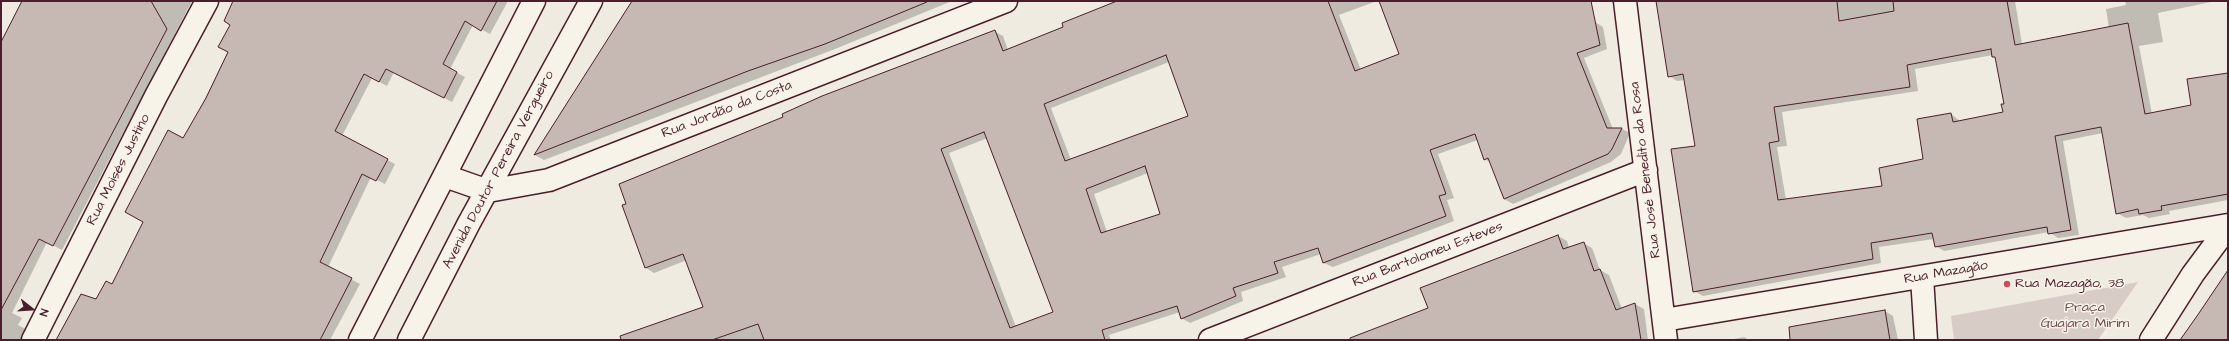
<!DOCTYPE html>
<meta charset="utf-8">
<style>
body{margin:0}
#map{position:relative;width:2229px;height:341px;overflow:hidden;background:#f0ebe0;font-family:"Architects Daughter",sans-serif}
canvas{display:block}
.frame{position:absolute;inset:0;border:2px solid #4a1f2b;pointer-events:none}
.north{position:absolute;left:12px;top:289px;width:40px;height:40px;-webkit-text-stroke:3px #f7f3e8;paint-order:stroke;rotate:107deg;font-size:11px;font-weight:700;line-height:16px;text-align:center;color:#4a1f2b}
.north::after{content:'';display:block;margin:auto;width:14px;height:18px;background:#4a1f2b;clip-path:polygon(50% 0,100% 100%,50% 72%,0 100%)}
</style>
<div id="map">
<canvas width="2229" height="341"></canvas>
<div class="frame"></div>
<div class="north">N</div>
</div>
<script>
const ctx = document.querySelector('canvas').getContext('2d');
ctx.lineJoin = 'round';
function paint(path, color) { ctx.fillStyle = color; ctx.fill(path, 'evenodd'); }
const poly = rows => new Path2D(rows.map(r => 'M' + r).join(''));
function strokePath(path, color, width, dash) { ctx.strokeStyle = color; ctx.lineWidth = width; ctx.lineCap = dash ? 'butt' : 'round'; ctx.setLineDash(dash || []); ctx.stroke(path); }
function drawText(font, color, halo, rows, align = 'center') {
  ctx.font = font + ' "Architects Daughter",sans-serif'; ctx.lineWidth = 3; ctx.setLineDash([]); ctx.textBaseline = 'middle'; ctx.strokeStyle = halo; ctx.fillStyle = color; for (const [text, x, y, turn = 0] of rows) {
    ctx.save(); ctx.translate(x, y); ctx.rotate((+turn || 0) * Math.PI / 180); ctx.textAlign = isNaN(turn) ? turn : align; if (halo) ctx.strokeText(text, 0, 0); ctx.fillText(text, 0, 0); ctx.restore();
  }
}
paint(poly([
 [2138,282,2098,340,1954,340,1951,316]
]), '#d8cdc6');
paint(poly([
 [23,1,192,1,62,250,47,242,12,313,22,318,18,325,33,333,30,340,1,340,1,44],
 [253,1,508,1,490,34,473,25,450,69,465,77,452,102,394,72,387,86,372,78,342,136,395,164,385,184,371,177,328,267,360,284,330,340,57,340,113,286],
 [633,1,952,1,835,49,544,160,535,155],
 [1119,1,1377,1,1339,15,1361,70,1401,54,1380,1,1584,1,1595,22,1603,27,1607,49,1584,58,1613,129,1622,129,1630,133,1621,154,1611,162,1513,204,1504,199,1491,163,1485,159,1478,140,1438,154,1454,198,1447,200,1454,221,1333,267,1324,263,1321,254,1282,267,1286,277,1241,292,1243,301,1190,323,1181,318,1180,312,1109,335,1111,340,617,340,705,307,687,260,654,273,646,268,623,206,994,31,1003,36,1008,50,1065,28],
 [1169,62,1190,117,1071,160,1051,108],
 [988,138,1054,313,1016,327,949,153],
 [1148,173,1162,214,1107,232,1094,194],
 [1657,1,2015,1,2022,44,2109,28,2106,9,2126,5,2125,1,2216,1,2158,13,2163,42,2139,46,2152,114,2192,106,2228,74,2228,200,2169,211,2170,214,2149,218,2143,215,2126,218,2117,213,2103,133,2063,141,2079,235,2058,238,2049,232,1944,251,1936,246,1934,239,1879,247,1881,263,1703,296,1694,291,1696,147,1685,80,1677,81,1669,76],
 [1993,55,1996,58,2005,105,2004,113,1960,121,1951,114,1924,160,1883,187,1786,200,1777,147,1787,146,1782,112,1918,91,1915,69],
 [1558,236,1567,241,1569,248,1583,243,1592,248,1600,270,1609,275,1622,309,1635,304,1644,309,1648,340,1356,340,1429,309],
 [1885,311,1893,316,1898,340,1794,340],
 [1744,337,1749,340,1729,340]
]), '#0003');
const building = poly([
 [22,1,151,1,167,29,53,246,39,239,1,310,1,42,22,1],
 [233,1,497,1,481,31,465,21,443,64,457,72,444,98,386,69,379,82,364,74,335,131,388,159,376,181,362,174,320,262,352,278,320,340,56,340,81,294,96,299,106,281,112,284,143,222,125,212,168,130,183,138,206,98,228,52,218,47,230,25,224,21,233,1],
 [632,1,927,1,927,2,825,44,748,71,534,155,632,1],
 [1117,1,1328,1,1355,71,1399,54,1379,1,1591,1,1600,45,1577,53,1607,128,1622,128,1612,149,1608,154,1504,199,1488,158,1484,160,1475,134,1430,150,1446,194,1439,196,1446,216,1323,263,1318,248,1274,262,1278,273,1233,288,1236,296,1181,319,1177,306,1102,330,1105,340,764,340,758,324,712,340,621,340,620,336,703,307,683,254,645,268,622,205,626,204,619,184,783,117,782,114,822,96,995,30,1003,51,1063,27,1062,23,1117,1],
 [1166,55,1188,116,1065,161,1044,104,1166,55],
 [984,132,1053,312,1010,328,941,149,984,132],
 [1145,166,1160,214,1101,233,1086,189,1145,166],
 [1656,1,1837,1,1839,21,1894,11,1893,1,2007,1,2015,45,2128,23,2145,114,2191,105,2187,79,2228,73,2228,194,2161,206,2162,210,2139,214,2138,209,2116,214,2101,127,2055,136,2071,230,2048,234,2047,227,1935,247,1932,233,1871,243,1873,259,1693,292,1671,149,1695,146,1683,74,1668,77,1656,1],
 [1991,49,1992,57,1995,57,2004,104,2001,104,2003,112,1953,122,1951,113,1917,119,1923,159,1879,168,1882,186,1778,200,1769,143,1779,141,1774,107,1910,87,1907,65,1991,49],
 [1558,235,1563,249,1584,242,1594,271,1600,269,1616,310,1635,303,1641,340,1350,340,1350,338,1428,308,1420,288,1558,235],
 [2228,270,2228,340,2180,340,2197,316,2228,270],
 [1885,310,1890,340,1790,340,1789,327,1885,310]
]);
paint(building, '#c6b8b3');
strokePath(building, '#4a1f2b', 1);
const minor = poly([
 [1625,1,1666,340],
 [445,176,488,191,549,180,1006,1],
 [1922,277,1926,340],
 [1664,320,2228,225],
 [33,340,156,96,207,1],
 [360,340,534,1],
 [409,340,469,223,591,1],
 [1210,340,1646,170],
 [2151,340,2193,274,2228,227]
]);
strokePath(minor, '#4a1f2b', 25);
strokePath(minor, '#f7f3e8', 22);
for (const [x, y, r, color] of [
 [2007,284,4,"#d1495b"]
]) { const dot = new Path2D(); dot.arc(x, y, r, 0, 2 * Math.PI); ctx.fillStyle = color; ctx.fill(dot); strokePath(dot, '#f7f3e8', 1.5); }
drawText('14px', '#4a1f2b', '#f7f3e8', [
 ["Rua Jordão da Costa",727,110,-21],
 ["Rua Moisés Justino",119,170,-63],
 ["Avenida Doutor Pereira Vergueiro",499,170,-62],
 ["Rua José Benedito da Rosa",1646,170,-97],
 ["Rua Bartolomeu Esteves",1428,255,-21],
 ["Rua Mazagão",1946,273,-10]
]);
drawText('14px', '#4a1f2b', '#f7f3e8', [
 ["Rua Mazagão, 38",2015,284]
], 'left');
drawText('14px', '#6e4a52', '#f7f3e8', [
 ["Praça",2085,308],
 ["Guajara Mirim",2085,324]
]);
</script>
